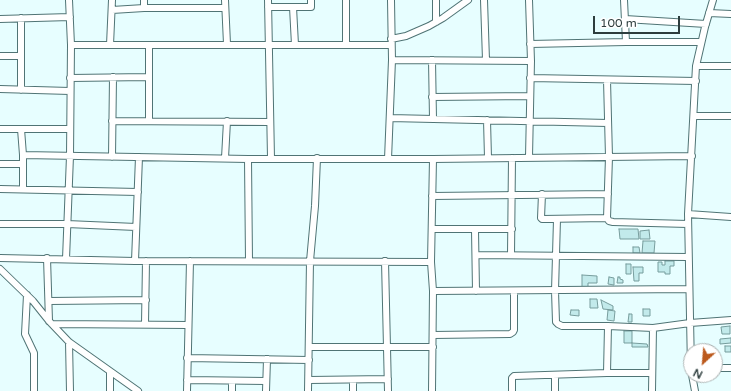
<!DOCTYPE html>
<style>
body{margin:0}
#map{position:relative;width:731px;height:391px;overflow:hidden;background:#e7feff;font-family:"Varela Round",sans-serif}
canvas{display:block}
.north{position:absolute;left:683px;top:343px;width:40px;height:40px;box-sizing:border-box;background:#fff;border:1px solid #abb1b1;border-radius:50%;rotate:206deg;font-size:11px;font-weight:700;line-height:16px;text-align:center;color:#2d3d3d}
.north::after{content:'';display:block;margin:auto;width:14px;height:18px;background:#bb591c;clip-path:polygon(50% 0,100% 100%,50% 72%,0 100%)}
.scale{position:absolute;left:593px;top:16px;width:87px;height:18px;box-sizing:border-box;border:2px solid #2d3d3d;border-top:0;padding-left:5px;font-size:12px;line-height:14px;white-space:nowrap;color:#2d3d3d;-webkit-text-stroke:3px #fff;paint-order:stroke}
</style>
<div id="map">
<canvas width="731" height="391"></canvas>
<div class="north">N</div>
<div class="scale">100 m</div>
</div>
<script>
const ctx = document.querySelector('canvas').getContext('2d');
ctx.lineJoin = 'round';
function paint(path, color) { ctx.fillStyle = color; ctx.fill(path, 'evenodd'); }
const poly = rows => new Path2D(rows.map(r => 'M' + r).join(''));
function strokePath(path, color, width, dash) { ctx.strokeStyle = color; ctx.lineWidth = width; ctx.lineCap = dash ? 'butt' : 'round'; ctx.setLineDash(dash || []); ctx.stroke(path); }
const building = poly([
 [619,229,638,229,639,239,620,239,619,229],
 [649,230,650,239,640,239,640,231,649,230],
 [643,241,655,241,654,253,642,253,643,241],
 [633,247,639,247,640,253,633,253,633,247],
 [665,261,674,261,674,266,670,266,670,274,665,274,665,272,658,272,658,262,662,262,662,265,665,265,665,261],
 [626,264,631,264,631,274,626,274,626,264],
 [633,267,643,267,643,273,639,273,639,281,634,281,633,267],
 [582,275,597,276,597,283,588,283,588,289,582,289,582,275],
 [609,277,614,278,614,285,608,284,609,277],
 [618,277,620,277,620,279,623,280,623,283,617,283,618,277],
 [590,299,597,299,598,308,590,308,590,299],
 [601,300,613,306,613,310,603,309,601,300],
 [643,309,650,309,650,316,643,316,643,309],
 [571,310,579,310,579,316,570,315,571,310],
 [608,310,615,311,614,321,607,320,608,310],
 [629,314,632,314,632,322,628,322,629,314],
 [730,326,730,334,722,334,721,327,730,326],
 [624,331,632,331,632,343,624,343,624,331],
 [731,338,731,343,720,344,720,339,731,338],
 [632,343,647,344,648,347,632,347,632,343],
 [725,346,731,346,731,352,725,352,725,346]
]);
paint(building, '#c2eaeb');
strokePath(building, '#779d9d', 1);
const minor = poly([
 [225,0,227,44],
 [268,0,271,158],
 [436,0,436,22],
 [484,0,486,60],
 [529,0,531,61,529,157],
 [624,0,626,42],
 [268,7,311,7,311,0],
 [293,7,295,45],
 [144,8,144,0],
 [112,10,144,8,225,8],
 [709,13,731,14],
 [0,19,70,17],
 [625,19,706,24],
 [391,39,406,36,429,26,443,18,468,0],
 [530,44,626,42,701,42],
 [71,45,391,45],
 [110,45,112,0],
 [149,45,149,121],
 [346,45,346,0],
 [0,56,21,56],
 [392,60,531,61],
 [432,60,433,119],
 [696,66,731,66],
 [70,78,148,77],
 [530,78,696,81],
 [0,89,70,91],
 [21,90,21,18],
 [432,97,530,96],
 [694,116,731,116],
 [390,118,608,123],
 [487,120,488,158],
 [112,121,270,122],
 [0,129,70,129],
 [21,129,23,155,23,189],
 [23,155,248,159,433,159,692,156],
 [112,157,113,77],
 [225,158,227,121],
 [248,159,249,261],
 [388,159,392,60,391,0],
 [0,164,23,164],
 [0,189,138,192],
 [542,194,541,218,542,219,607,218,609,221,613,222,688,224],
 [432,196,608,194],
 [688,214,731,217],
 [607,218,609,157,607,80],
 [557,219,555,291,556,322,558,324,562,326,608,326,653,328,690,323,731,320],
 [0,224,67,224,136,227],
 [432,229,512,229],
 [475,230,476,291],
 [477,255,688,257],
 [511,255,512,158],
 [0,258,135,261,431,262],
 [47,258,49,321],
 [66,259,70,156,71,45,69,0],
 [135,261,139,157],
 [385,261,388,391],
 [0,269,33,301,49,321,69,342,138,391],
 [433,291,689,289],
 [27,295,25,334,34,353,34,391],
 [49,301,146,300],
 [52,324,188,325],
 [145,324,146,261],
 [433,335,510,334,513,332,514,330,514,291],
 [69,342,70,391],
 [309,347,433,347],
 [187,358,309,360],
 [715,368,731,368],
 [691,369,688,214,696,66,705,27,713,0],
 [607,373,608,326],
 [692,375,695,391],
 [187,380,266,381],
 [309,380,388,379],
 [232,381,232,391],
 [353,381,353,391],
 [110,391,110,373],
 [187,391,190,261],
 [266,391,267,359],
 [308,391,310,261,315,206,317,158],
 [432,391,433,291,431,262,433,159],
 [512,391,512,378,514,376,607,373,652,373],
 [555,391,555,375],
 [652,391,653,328]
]);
strokePath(minor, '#507475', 8);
strokePath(minor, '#fff', 6);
</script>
